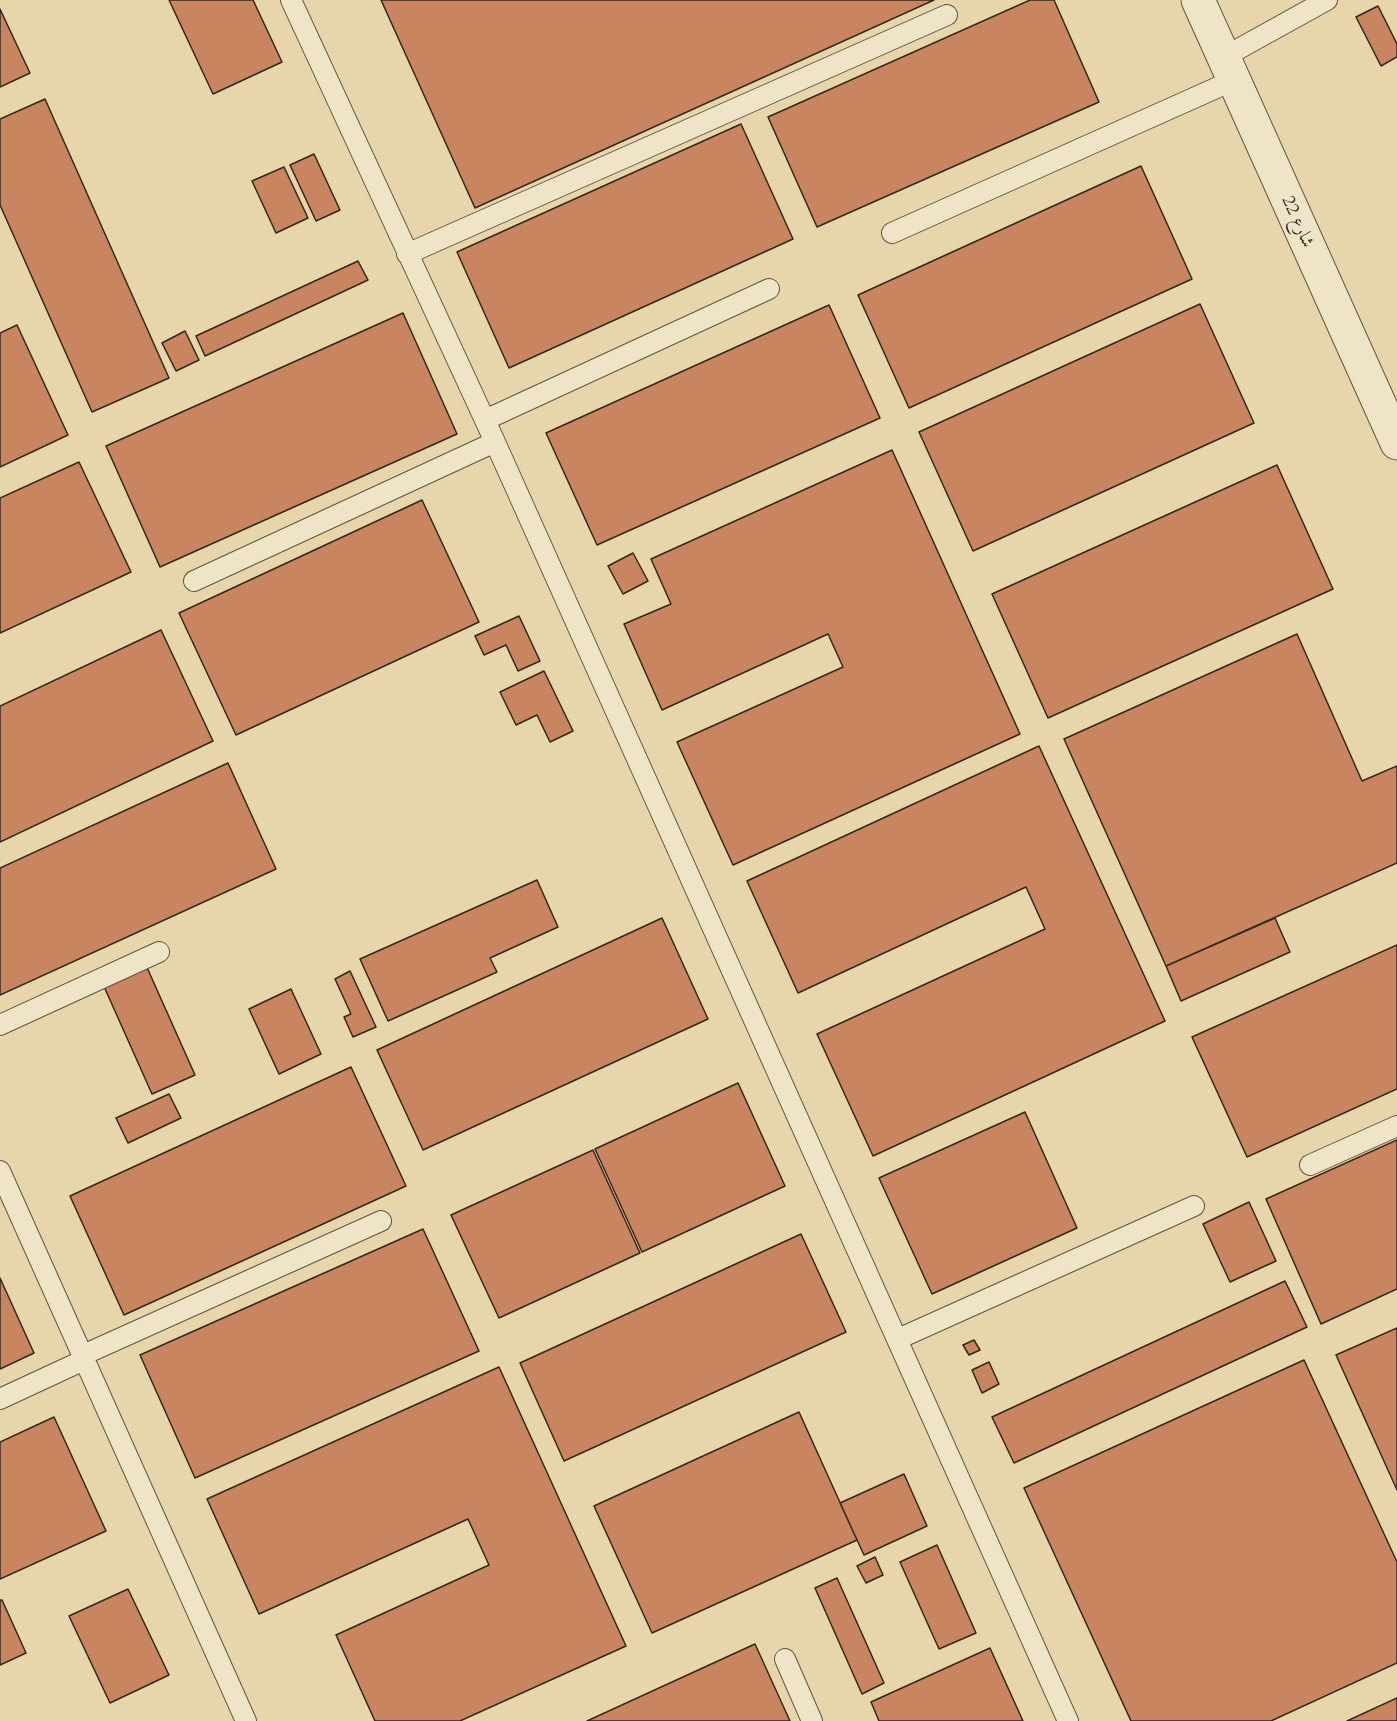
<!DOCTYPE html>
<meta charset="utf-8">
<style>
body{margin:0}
canvas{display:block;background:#e7d6ab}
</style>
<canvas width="1397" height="1721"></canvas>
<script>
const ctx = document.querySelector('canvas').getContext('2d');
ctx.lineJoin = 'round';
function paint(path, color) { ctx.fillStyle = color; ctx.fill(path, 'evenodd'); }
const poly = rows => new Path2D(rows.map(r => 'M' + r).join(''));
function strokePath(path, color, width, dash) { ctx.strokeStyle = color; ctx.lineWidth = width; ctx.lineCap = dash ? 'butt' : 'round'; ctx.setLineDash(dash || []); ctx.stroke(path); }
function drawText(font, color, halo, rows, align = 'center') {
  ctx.font = font + ' Cardo,Amiri,serif'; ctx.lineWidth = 4.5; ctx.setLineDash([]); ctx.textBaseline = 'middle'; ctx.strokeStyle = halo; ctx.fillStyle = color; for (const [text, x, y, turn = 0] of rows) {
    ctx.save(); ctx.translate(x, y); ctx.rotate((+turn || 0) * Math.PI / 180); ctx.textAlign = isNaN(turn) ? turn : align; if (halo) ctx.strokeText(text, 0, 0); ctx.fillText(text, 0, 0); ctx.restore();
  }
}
const building = poly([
 [169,0,253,0,282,62,213,94,169,0],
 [381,0,934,0,475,208,381,0],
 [1030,0,1054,0,1099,102,817,227,768,117,1030,0],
 [1378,6,1397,44,1397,57,1381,66,1356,17,1378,6],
 [0,9,30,73,0,87,0,9],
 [45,99,169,378,92,412,0,205,0,119,45,99],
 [741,124,793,239,509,368,457,252,741,124],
 [314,154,340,210,316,221,290,165,314,154],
 [1141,166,1192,279,909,408,858,295,1141,166],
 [284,167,308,218,276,233,252,181,284,167],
 [358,261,368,280,205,356,196,336,358,261],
 [1200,304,1254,423,973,551,919,432,1200,304],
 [829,305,880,418,597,545,546,433,829,305],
 [403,313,457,434,160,567,106,446,403,313],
 [17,325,68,435,0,467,0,333,17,325],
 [185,331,199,360,176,371,162,343,185,331],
 [892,450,1020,734,733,865,677,742,843,667,828,634,662,710,624,624,671,604,651,559,892,450],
 [79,462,131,572,0,633,0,498,79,462],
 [1277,465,1333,589,1048,718,992,594,1277,465],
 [422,500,479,622,236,735,179,613,422,500],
 [633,553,648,581,623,594,608,566,633,553],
 [519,616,540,661,518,671,506,645,484,655,475,636,519,616],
 [161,630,213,741,0,842,0,706,161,630],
 [1297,634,1362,781,1397,766,1397,863,1166,966,1064,739,1297,634],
 [544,671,573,731,550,742,537,715,516,725,500,692,544,671],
 [1039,746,1165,1021,873,1156,817,1034,1045,929,1026,887,798,993,747,881,1039,746],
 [228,763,276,869,0,995,0,868,228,763],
 [537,880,558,927,490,958,497,972,388,1021,360,959,537,880],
 [662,918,708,1019,423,1150,377,1050,662,918],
 [1275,918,1290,952,1181,1001,1166,966,1275,918],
 [1397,945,1397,1089,1247,1157,1192,1037,1397,945],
 [145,963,195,1075,152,1094,102,982,145,963],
 [350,971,376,1027,353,1037,344,1017,351,1014,335,979,350,971],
 [291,989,321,1054,279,1074,249,1009,291,989],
 [351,1067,406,1186,124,1315,70,1196,351,1067],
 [738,1083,785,1186,642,1252,595,1149,738,1083],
 [169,1094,181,1118,128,1143,116,1118,169,1094],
 [1025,1112,1077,1228,932,1294,879,1178,1025,1112],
 [1397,1140,1397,1289,1321,1324,1266,1199,1397,1140],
 [593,1150,640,1253,499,1318,451,1215,593,1150],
 [1249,1202,1276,1261,1230,1282,1203,1224,1249,1202],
 [423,1229,479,1351,195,1478,140,1355,423,1229],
 [801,1234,846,1332,564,1461,520,1363,801,1234],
 [0,1278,34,1353,0,1369,0,1278],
 [1285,1281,1307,1327,1014,1463,992,1417,1285,1281],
 [1397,1328,1397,1490,1336,1355,1397,1328],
 [974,1340,980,1350,969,1355,963,1345,974,1340],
 [1304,1360,1397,1562,1397,1663,1271,1721,1131,1721,1024,1488,1304,1360],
 [989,1362,999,1384,982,1393,972,1370,989,1362],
 [499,1367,626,1646,460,1721,375,1721,336,1635,489,1565,468,1519,259,1614,207,1499,499,1367],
 [799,1412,857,1540,652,1633,594,1506,799,1412],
 [54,1417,106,1531,0,1579,0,1442,54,1417],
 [904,1474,927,1526,864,1555,840,1503,904,1474],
 [937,1545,976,1633,939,1649,900,1562,937,1545],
 [875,1557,883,1575,866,1583,857,1566,875,1557],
 [837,1578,884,1683,862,1694,815,1588,837,1578],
 [128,1589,169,1675,110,1703,69,1616,128,1589],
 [0,1600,2,1600,26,1653,0,1665,0,1600],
 [755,1644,790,1721,587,1721,755,1644],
 [990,1648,1023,1721,879,1721,871,1702,990,1648],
 [1397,1698,1397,1721,1347,1721,1397,1698]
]);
paint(building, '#c88560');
strokePath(building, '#34271c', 1.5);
const service = poly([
 [291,0,495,442,1068,1721],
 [1224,57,1327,0],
 [892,233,1234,80],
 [407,254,947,15],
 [485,420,769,289],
 [194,581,495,442],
 [0,1025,159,952],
 [1310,1165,1397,1126],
 [0,1171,246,1721],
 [898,1339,1194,1206],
 [83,1355,381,1221],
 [0,1399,84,1360],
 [785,1659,812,1721]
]);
const tertiary = poly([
 [1198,0,1397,443]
]);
strokePath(service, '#615340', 22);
strokePath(tertiary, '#615340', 35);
strokePath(service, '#efe4c8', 20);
strokePath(tertiary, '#efe4c8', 33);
drawText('18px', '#34271c', '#efe4c8', [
 ["شارع 22",1297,222,66]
]);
</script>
